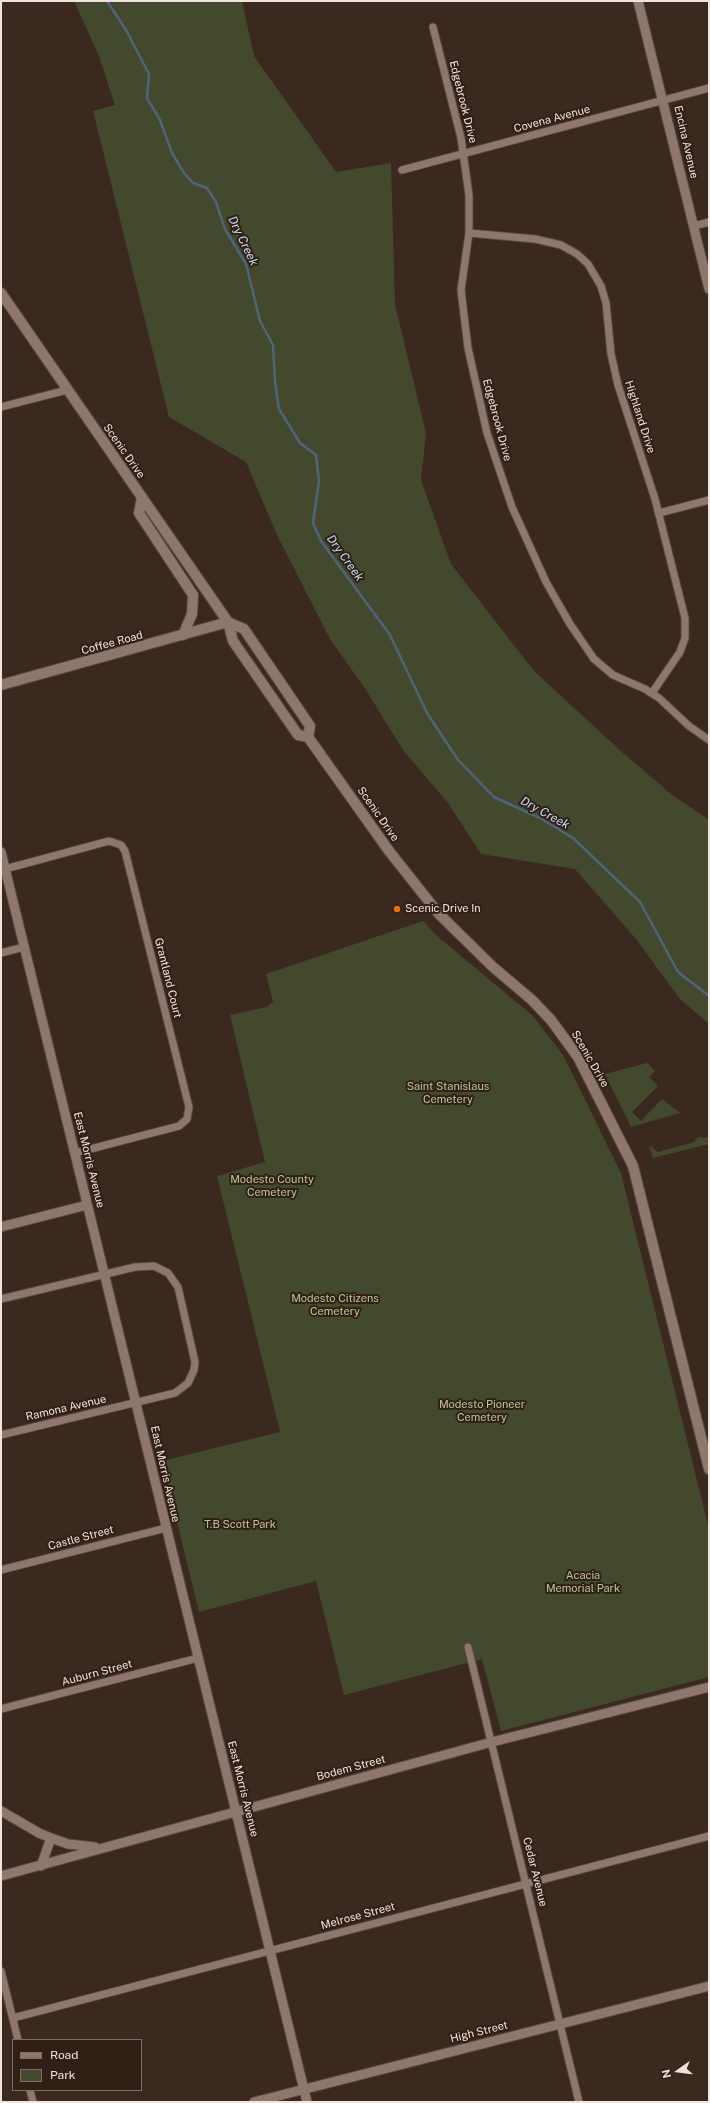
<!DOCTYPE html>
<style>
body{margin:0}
#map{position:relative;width:710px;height:2103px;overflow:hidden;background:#3b2920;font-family:"Public Sans",sans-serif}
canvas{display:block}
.frame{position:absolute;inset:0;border:2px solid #f0e3dd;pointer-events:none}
.legend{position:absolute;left:12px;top:2039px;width:130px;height:52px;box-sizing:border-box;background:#311f16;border:1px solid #7d6d66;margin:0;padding:5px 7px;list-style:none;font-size:12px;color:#f0e3dd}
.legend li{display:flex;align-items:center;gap:8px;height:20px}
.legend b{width:20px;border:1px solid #7d6d66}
.north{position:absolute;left:658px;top:2051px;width:40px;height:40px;-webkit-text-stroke:3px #311f16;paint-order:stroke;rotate:256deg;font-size:11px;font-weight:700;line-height:16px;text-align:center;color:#f0e3dd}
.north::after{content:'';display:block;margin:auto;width:14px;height:18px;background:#f0e3dd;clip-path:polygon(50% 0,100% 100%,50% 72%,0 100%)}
</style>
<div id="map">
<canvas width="710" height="2103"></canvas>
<div class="frame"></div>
<ul class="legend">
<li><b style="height:5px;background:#8e786e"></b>Road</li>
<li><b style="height:11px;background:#42492d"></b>Park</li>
</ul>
<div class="north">N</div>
</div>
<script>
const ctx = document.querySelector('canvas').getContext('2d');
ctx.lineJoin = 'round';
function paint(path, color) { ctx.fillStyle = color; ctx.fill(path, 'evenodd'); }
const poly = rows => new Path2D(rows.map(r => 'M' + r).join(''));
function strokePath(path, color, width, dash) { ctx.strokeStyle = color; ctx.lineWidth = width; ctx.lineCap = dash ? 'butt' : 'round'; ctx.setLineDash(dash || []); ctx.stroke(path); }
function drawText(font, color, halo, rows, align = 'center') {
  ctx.font = font + ' "Public Sans",sans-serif'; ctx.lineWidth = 4; ctx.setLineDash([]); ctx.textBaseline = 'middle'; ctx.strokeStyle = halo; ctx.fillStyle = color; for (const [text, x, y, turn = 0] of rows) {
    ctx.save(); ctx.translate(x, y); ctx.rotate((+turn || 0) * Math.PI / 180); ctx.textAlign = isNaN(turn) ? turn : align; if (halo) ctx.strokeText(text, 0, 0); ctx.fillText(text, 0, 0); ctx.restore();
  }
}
paint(poly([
 [74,1,242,1,254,56,336,172,391,163,395,305,426,433,421,480,451,564,534,671,622,752,671,794,709,820,709,1024,680,999,636,939,575,869,481,854,448,803,403,750,366,690,330,639,277,535,246,462,169,417,93,111,115,105,99,56],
 [423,921,437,936,533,1016,563,1055,621,1173,709,1529,709,1677,501,1731,482,1659,344,1695,316,1581,199,1612,162,1461,280,1432,217,1176,265,1162,230,1015,267,1007,273,1002,266,974],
 [647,1063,655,1071,649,1077,658,1086,632,1112,641,1121,662,1099,680,1113,631,1127,605,1074],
 [698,1137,709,1138,709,1144,653,1158,649,1145,658,1152,694,1142]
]), '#42492d');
strokePath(poly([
 [107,1,126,30,149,74,147,98,160,120,172,153,184,173,193,183,207,188,216,202,225,229,246,264,260,321,273,345,275,382,279,409,300,443,316,455,319,481,313,523,321,541,390,635,427,713,458,760,494,797,540,818,573,838,640,902,678,972,709,996]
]), '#4e647c', 2.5);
const minor = poly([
 [433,27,461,138,469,195,469,233,461,290,468,348,487,433,512,507,546,582,570,624,594,659,613,675,645,689,659,698,689,726,709,740],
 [402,170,709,88],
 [694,226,709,222],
 [469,233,535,239,561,245,577,254,588,264,601,286,606,303,611,354,618,385,655,499,685,618,685,638,680,652,652,693],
 [1,407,67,390],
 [659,513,709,500],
 [5,869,109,841,121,845,125,851,189,1107,187,1119,179,1126,75,1153],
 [1,953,24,947],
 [1,1299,135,1267,154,1266,168,1273,178,1287,195,1362,194,1370,188,1383,175,1393,1,1435],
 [1,1570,166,1528],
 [468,1647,579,2102],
 [1,1709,198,1658],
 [1,1971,18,2040],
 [13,2018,709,1836],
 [30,2090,33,2102]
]);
const tertiary = poly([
 [638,1,709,289],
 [1,852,307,2102],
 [1,1227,87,1205],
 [1,1811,39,1833,51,1838,68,1844,95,1847],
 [41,1866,51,1838],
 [1,1876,492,1742,709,1687],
 [254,2102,709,1986]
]);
const secondary = poly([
 [1,293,228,622,233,641,298,735,308,737,389,851,439,914,493,967,532,1000,551,1020,578,1057,633,1166,709,1469],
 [142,497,139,513,193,595,192,614,183,635],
 [228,622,244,629,310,726,308,737],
 [1,685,228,622]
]);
strokePath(minor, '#584840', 9);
strokePath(tertiary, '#584840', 11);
strokePath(secondary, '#584840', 12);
strokePath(minor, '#8e786e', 7);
strokePath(tertiary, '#8e786e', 9);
strokePath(secondary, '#8e786e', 10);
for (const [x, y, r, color] of [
 [397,909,4,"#e8710a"]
]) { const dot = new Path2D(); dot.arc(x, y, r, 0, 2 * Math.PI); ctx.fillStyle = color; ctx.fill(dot); strokePath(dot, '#311f16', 1.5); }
drawText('11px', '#f0e3dd', '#311f16', [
 ["Edgebrook Drive",463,102,76],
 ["Covena Avenue",552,119,-15],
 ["Encina Avenue",686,142,77],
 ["Highland Drive",640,417,72],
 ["Edgebrook Drive",497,420,75],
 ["Scenic Drive",124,451,55],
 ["Coffee Road",112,643,-15],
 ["Scenic Drive",378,814,55],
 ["Grantland Court",168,978,76],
 ["Scenic Drive",590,1059,60],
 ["East Morris Avenue",89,1160,76],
 ["Ramona Avenue",66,1408,-13],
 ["East Morris Avenue",165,1474,77],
 ["Castle Street",81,1538,-15],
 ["Auburn Street",97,1673,-15],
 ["Bodem Street",351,1768,-15],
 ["East Morris Avenue",243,1789,76],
 ["Cedar Avenue",535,1872,76],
 ["Melrose Street",358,1916,-15],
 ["High Street",479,2032,-14]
]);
drawText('11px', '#f0e3dd', '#311f16', [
 ["Scenic Drive In",405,909]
], 'left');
drawText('11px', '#bac890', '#311f16', [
 ["Saint Stanislaus",448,1087],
 ["Cemetery",448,1100],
 ["Modesto County",272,1180],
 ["Cemetery",272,1193],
 ["Modesto Citizens",335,1299],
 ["Cemetery",335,1312],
 ["Modesto Pioneer",482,1405],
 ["Cemetery",482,1418],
 ["T.B Scott Park",240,1525],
 ["Acacia",583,1576],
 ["Memorial Park",583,1589]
]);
drawText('italic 12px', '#c5dff9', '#311f16', [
 ["Dry Creek",243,241,64],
 ["Dry Creek",345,558,54],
 ["Dry Creek",545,813,29]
]);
</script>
